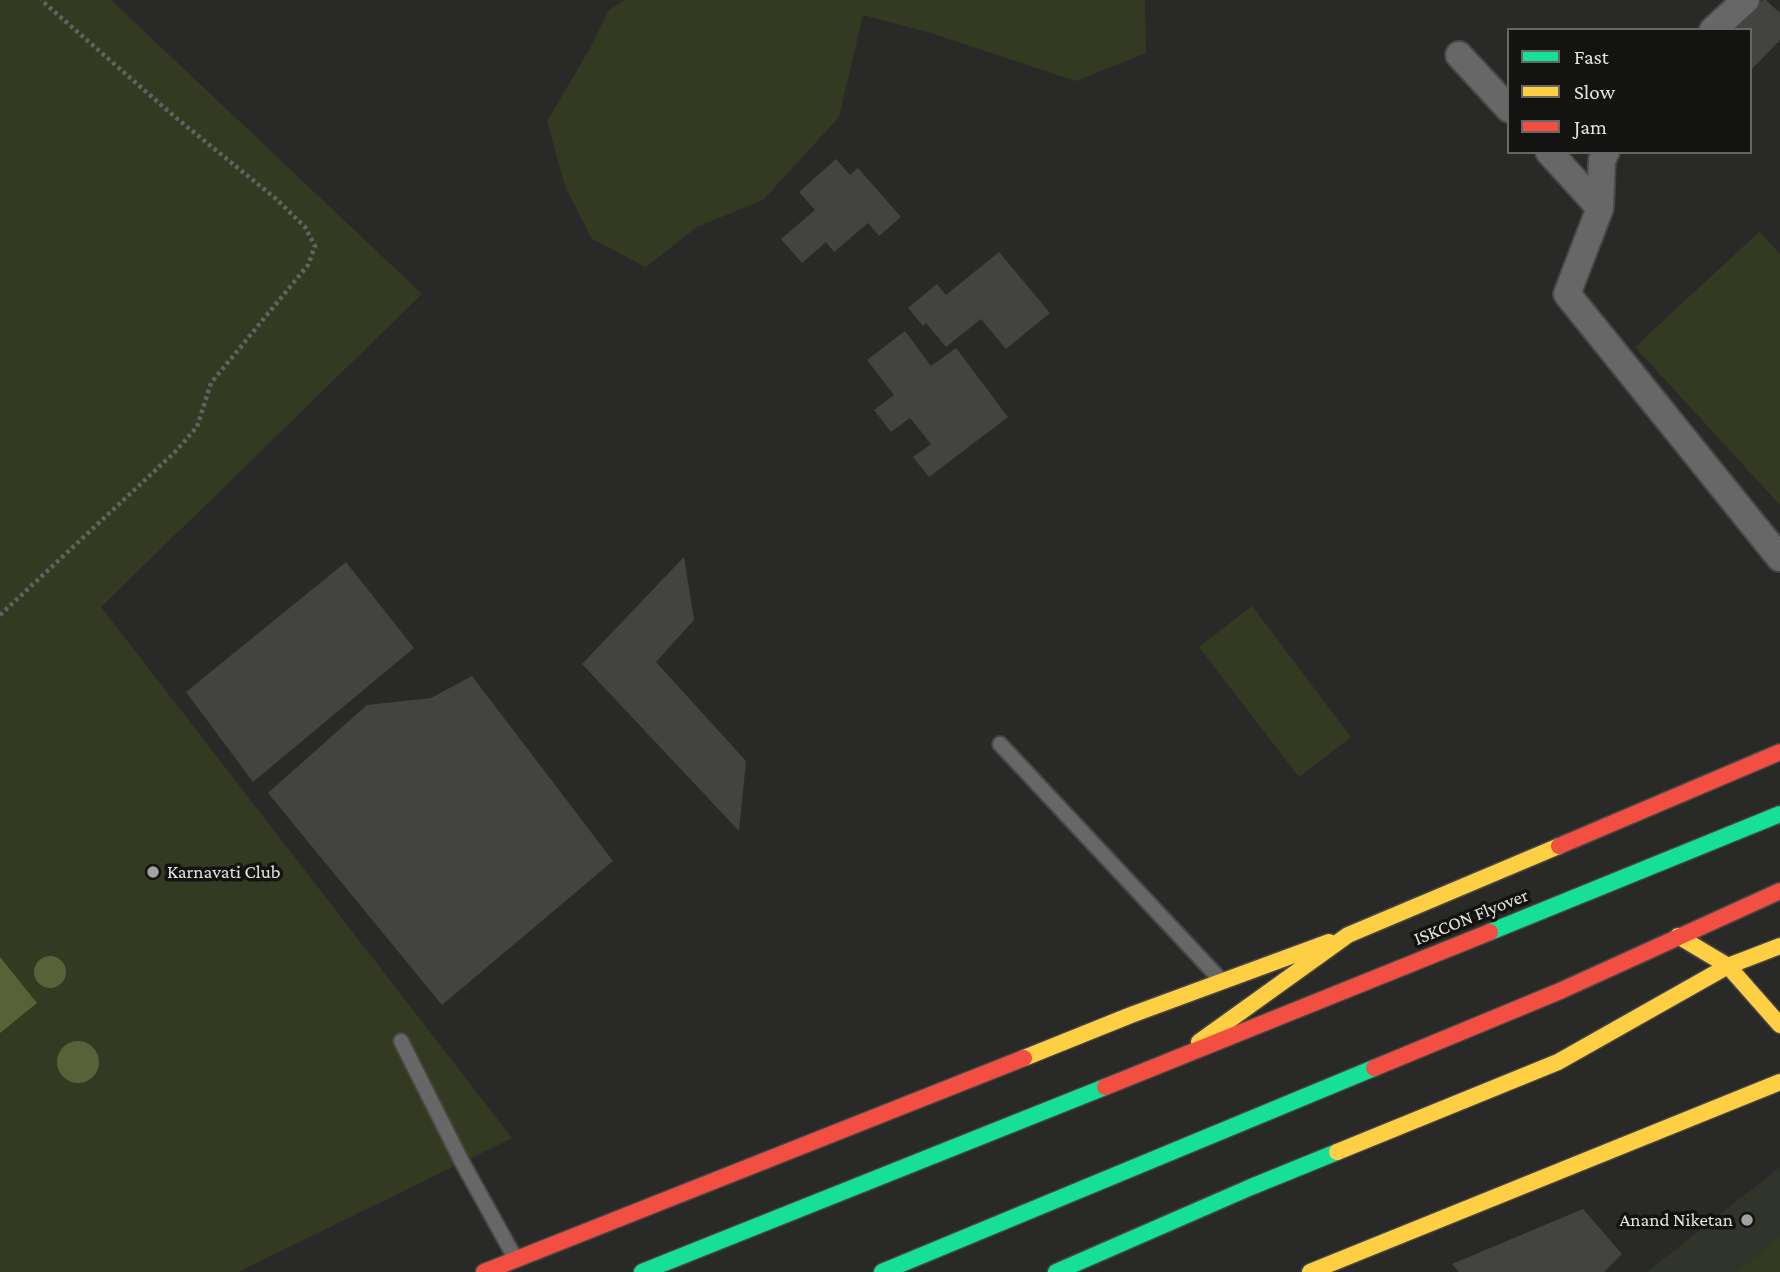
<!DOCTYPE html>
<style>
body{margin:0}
#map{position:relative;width:1780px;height:1272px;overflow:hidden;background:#292a28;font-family:"Crimson Pro",serif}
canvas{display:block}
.legend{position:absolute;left:1507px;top:28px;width:245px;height:126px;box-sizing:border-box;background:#131311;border:2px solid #666664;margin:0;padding:9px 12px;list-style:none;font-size:21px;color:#e3e3e0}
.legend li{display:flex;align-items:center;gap:14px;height:35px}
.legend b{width:35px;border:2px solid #666664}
</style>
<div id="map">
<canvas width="1780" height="1272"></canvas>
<ul class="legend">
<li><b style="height:9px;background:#16e098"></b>Fast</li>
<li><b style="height:9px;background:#ffcf43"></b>Slow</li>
<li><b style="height:9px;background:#f24e42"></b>Jam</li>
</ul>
</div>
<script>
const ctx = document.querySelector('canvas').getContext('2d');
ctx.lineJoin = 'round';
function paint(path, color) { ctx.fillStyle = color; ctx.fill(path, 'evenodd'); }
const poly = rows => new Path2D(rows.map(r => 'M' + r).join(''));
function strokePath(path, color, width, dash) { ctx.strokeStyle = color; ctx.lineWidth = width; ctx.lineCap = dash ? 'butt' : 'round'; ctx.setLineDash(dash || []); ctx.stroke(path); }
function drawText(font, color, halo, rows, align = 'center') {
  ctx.font = font + ' "Crimson Pro",serif'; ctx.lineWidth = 7; ctx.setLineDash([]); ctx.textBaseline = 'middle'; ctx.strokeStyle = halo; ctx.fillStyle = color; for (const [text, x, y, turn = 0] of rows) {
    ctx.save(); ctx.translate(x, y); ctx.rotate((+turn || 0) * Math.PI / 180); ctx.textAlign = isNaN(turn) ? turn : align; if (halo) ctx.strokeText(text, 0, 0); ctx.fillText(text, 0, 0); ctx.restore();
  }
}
paint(poly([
 [1780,1167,1780,1272,1647,1272]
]), '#31342b');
paint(poly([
 [0,0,111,0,422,294,101,607,512,1138,238,1272,0,1272],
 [625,0,1145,0,1146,53,1076,81,931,33,863,15,839,117,763,200,697,227,646,267,592,239,565,186,547,121,592,45,608,11],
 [1759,232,1780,254,1780,505,1635,347],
 [1252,606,1351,737,1299,777,1199,647],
 [1780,1237,1780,1272,1738,1272]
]), '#343a21');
paint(poly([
 '34 972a16 16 0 1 1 32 0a16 16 0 1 1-32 0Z',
 [0,957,37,1003,0,1033],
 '57 1062a21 21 0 1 1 42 0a21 21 0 1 1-42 0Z'
]), '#586238');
paint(poly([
 [1763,0,1766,0,1780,13,1780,40,1750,71,1750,30,1734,30],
 [836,159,850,175,858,168,901,217,879,236,868,223,834,252,826,242,802,263,781,239,815,210,799,192],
 [999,252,1050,313,1006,349,981,319,946,347,926,323,923,326,908,308,937,284,946,295],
 [905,331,931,366,956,348,1008,417,929,477,913,457,931,444,910,418,891,432,874,410,894,395,867,360],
 [684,557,694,620,656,662,746,761,739,831,582,664],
 [346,562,414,648,253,782,186,692],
 [472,676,613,861,442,1005,268,793,367,705,431,698],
 [1583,1209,1622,1254,1604,1272,1459,1272,1452,1264]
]), '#434442');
const lane = poly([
 [1000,744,1219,978],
 [401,1041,462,1162,514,1256]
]);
const street = poly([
 [1713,30,1746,0],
 [1459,55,1509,109],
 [1549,152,1600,208,1567,294,1780,558],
 [1600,208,1602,160,1606,152]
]);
const fast = poly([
 [1490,932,1780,814],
 [642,1272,1105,1087],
 [882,1272,1374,1068],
 [1056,1272,1251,1187,1337,1152]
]);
const slow = poly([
 [1678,936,1728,966,1780,946],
 [1728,966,1780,1025],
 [1199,1042,1348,935,1559,846],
 [1024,1058,1131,1015,1329,942],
 [1337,1152,1558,1062,1728,966],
 [1310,1272,1780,1082]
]);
const jam = poly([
 [1559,846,1780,752],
 [1374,1068,1560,991,1780,891],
 [1105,1087,1490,932],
 [484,1272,1024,1058]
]);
strokePath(lane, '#474845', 18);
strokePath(street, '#474845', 30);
strokePath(fast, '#474845', 19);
strokePath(slow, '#474845', 19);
strokePath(jam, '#474845', 19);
strokePath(poly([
 [0,615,175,452,197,427,211,383,308,265,315,246,305,227,275,198,175,117,41,0]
]), '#616262', 4.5, [3.5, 3.5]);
strokePath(lane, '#676768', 14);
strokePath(street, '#676768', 26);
strokePath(fast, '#16e098', 16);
strokePath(slow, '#ffcf43', 16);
strokePath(jam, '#f24e42', 16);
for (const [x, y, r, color] of [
 [153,872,7,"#a2a2a0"],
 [1747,1220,7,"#a2a2a0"]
]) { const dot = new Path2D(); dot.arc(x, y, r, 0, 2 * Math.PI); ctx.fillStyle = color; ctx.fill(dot); strokePath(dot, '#131311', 2.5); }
drawText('19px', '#e3e3e0', '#131311', [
 ["Karnavati Club",167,872],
 ["Anand Niketan",1733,1220,"right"]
], 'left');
drawText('19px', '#e3e3e0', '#131311', [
 ["ISKCON Flyover",1471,917,-22]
]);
</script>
